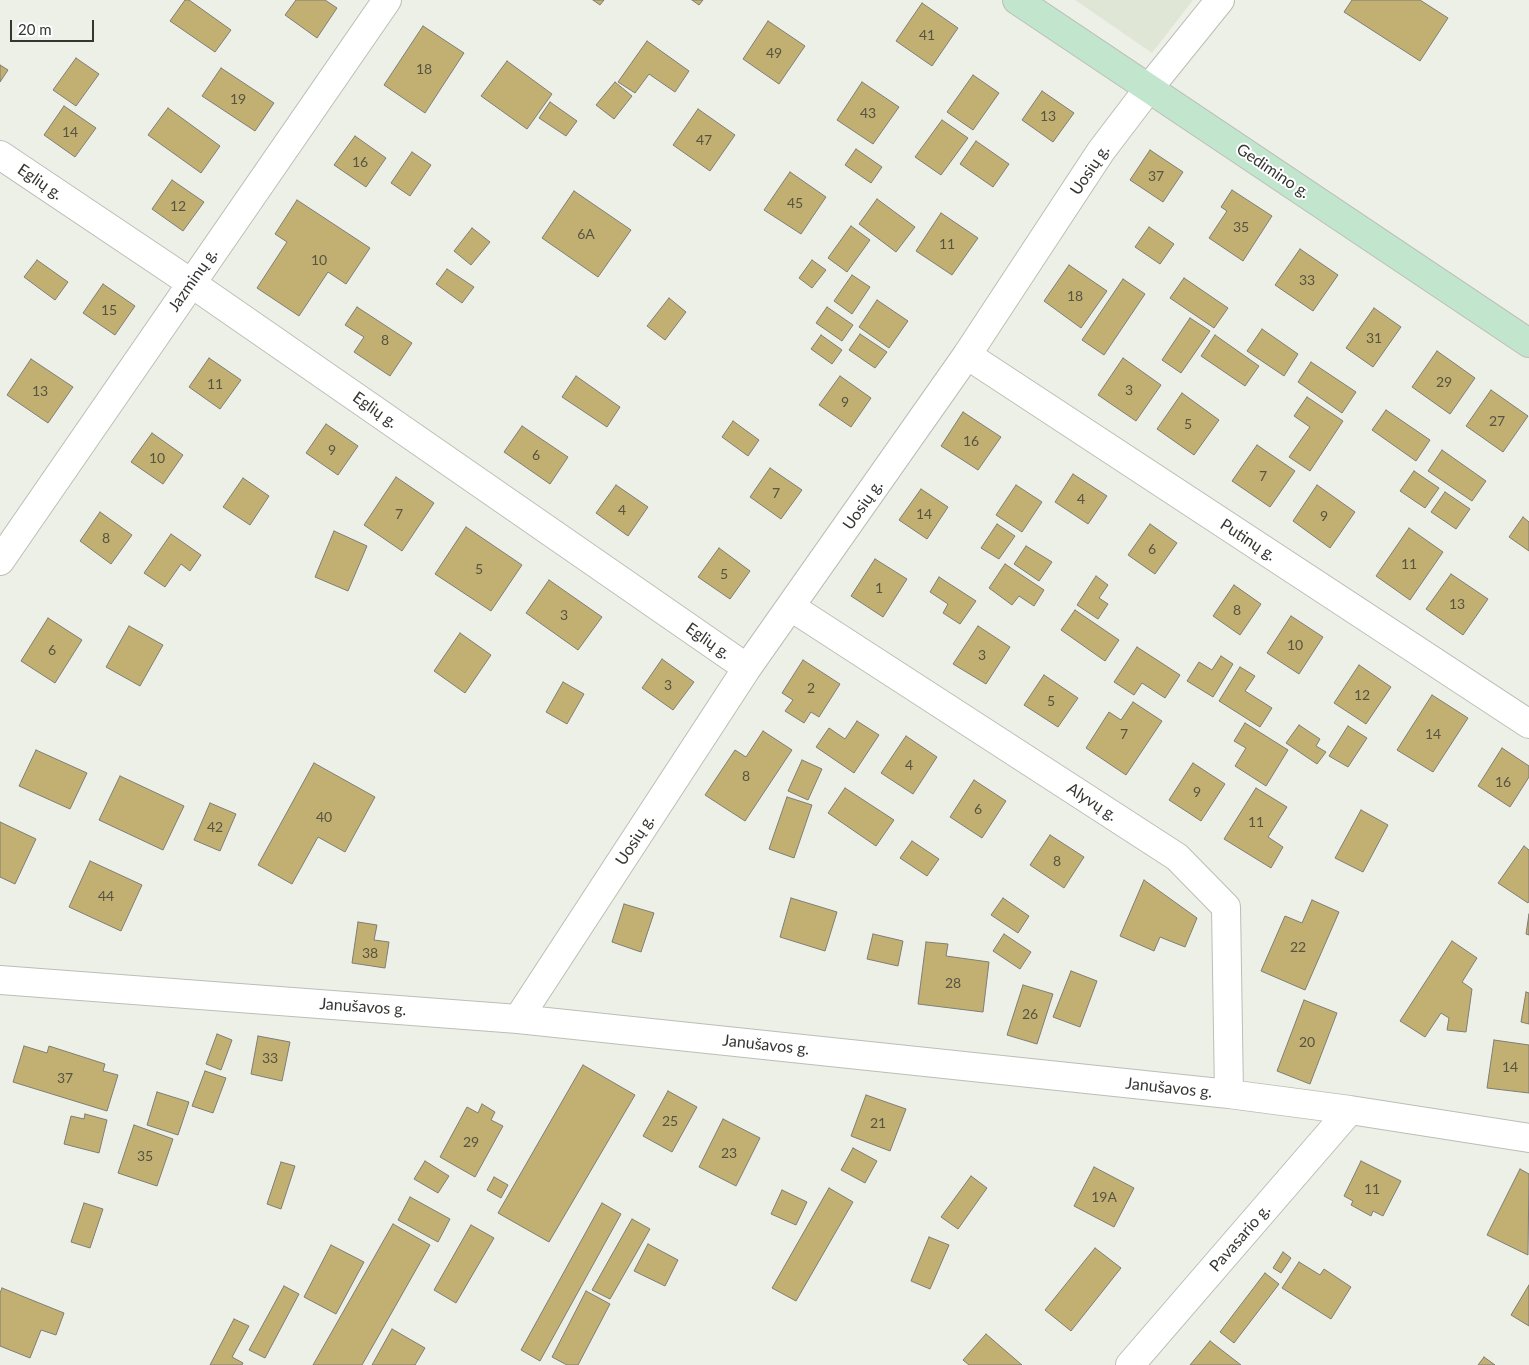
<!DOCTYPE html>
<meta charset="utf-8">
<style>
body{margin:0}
#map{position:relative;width:1529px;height:1365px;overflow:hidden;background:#edf0e7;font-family:Lato,sans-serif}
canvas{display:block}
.scale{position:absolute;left:10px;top:20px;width:84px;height:22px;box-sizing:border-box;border:2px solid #343632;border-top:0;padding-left:6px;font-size:15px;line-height:18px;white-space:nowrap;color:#343632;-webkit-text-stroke:4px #fff;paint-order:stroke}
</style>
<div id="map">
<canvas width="1529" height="1365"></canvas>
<div class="scale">20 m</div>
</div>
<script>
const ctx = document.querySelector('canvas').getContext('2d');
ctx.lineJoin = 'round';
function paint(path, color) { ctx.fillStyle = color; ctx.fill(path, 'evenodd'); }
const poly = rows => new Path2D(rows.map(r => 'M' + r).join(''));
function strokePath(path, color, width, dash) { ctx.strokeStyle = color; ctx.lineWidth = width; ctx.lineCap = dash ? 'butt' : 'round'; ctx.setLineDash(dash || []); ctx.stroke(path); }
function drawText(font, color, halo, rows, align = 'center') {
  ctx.font = font + ' Lato,sans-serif'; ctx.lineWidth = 4; ctx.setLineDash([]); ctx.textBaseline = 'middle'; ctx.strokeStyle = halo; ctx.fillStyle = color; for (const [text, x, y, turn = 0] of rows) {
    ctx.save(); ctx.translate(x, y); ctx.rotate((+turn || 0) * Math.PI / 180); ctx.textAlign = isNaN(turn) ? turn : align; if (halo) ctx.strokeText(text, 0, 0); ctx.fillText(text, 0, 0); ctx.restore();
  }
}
paint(poly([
 [1075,0,1193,0,1152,53]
]), '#e0e6d5');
const building = poly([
 [185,0,189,0,231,30,215,52,170,21,185,0],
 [296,0,325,0,337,8,317,38,285,15,296,0],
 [593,0,604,0,600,5,593,0],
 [692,0,703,0,699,5,692,0],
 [1352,0,1420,0,1448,18,1420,61,1344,12,1352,0],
 [922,3,958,28,932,66,896,41,922,3],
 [768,21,805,46,779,84,743,59,768,21],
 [423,26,464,53,425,113,384,85,423,26],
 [647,41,689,71,675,92,649,74,635,93,618,82,647,41],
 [76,58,99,74,76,106,53,90,76,58],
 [507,61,552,94,527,129,481,96,507,61],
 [0,65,8,70,0,82,0,65],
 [221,68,274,103,255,131,202,96,221,68],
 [973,75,999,93,973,130,947,112,973,75],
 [615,82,632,96,614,119,596,105,615,82],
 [862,82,899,107,873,144,837,120,862,82],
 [1042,91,1074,113,1053,142,1022,120,1042,91],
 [550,102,577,121,566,136,539,118,550,102],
 [64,106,96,128,75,157,44,135,64,106],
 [168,108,220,146,201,173,148,135,168,108],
 [698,109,735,135,710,171,673,145,698,109],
 [942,120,968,138,941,175,915,157,942,120],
 [355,136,386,158,366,187,334,165,355,136],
 [976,141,1009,164,993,187,960,164,976,141],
 [856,149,882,167,871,183,845,165,856,149],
 [1150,150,1183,172,1163,202,1130,180,1150,150],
 [412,152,431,165,410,196,391,183,412,152],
 [790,172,826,197,801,234,764,210,790,172],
 [172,180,204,202,183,231,152,209,172,180],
 [1232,190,1272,216,1243,261,1209,238,1227,211,1221,207,1232,190],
 [574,191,631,230,598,277,542,238,574,191],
 [877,199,915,227,896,252,859,224,877,199],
 [297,200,370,248,346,284,328,272,299,316,257,288,287,242,275,234,297,200],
 [941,213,978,238,952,275,916,251,941,213],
 [851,226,870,240,847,272,828,258,851,226],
 [1149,227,1174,244,1160,264,1135,247,1149,227],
 [472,228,490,242,471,265,454,251,472,228],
 [1300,249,1338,275,1313,311,1275,285,1300,249],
 [37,260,68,282,55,300,24,277,37,260],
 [812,260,826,270,812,288,799,278,812,260],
 [1069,265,1107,291,1081,328,1044,301,1069,265],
 [447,269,474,287,462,303,436,284,447,269],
 [852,275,870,287,852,314,834,301,852,275],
 [1184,278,1228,308,1214,328,1170,298,1184,278],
 [1123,279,1145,294,1104,355,1082,340,1123,279],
 [103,284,135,306,115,335,83,313,103,284],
 [669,298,686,312,665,340,647,326,669,298],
 [877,300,908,321,889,348,859,327,877,300],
 [357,307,412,343,390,376,354,352,364,337,345,325,357,307],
 [827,307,853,325,842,341,816,323,827,307],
 [1374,308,1401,327,1373,367,1346,348,1374,308],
 [1190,318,1210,331,1181,373,1162,360,1190,318],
 [1262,329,1298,354,1284,376,1247,351,1262,329],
 [860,334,887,352,875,368,849,350,860,334],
 [821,335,842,350,832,364,811,349,821,335],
 [1215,335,1259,366,1245,386,1201,356,1215,335],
 [1437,351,1475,378,1450,414,1412,387,1437,351],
 [209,358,241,380,220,409,189,387,209,358],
 [1123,358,1161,385,1136,421,1098,395,1123,358],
 [31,359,73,387,48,423,7,395,31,359],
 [1311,362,1356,392,1342,413,1298,382,1311,362],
 [576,376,620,407,607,427,562,397,576,376],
 [840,376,871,398,851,427,819,405,840,376],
 [1491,390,1528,416,1503,452,1466,426,1491,390],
 [1182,393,1219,420,1194,455,1157,429,1182,393],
 [1307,397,1343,421,1310,471,1289,457,1310,427,1294,416,1307,397],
 [1386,410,1430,440,1416,461,1372,430,1386,410],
 [963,412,1001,437,978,470,941,446,963,412],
 [733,421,759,440,748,456,722,437,733,421],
 [326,424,358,446,338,475,306,453,326,424],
 [522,426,568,457,550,484,504,452,522,426],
 [152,433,183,455,163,484,131,462,152,433],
 [1257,445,1295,471,1270,507,1232,481,1257,445],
 [1442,450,1486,481,1472,501,1428,471,1442,450],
 [770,468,802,490,781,519,750,497,770,468],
 [1414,471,1439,488,1425,508,1400,491,1414,471],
 [1073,474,1107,496,1088,524,1055,502,1073,474],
 [396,477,434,503,402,551,364,525,396,477],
 [243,478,269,496,250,525,223,507,243,478],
 [616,485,648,507,628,536,596,513,616,485],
 [1016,485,1042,502,1022,532,996,515,1016,485],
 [1317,485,1355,512,1330,548,1293,521,1317,485],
 [921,489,948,507,927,539,899,520,921,489],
 [1445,492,1470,509,1456,529,1431,512,1445,492],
 [100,512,132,535,111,564,80,541,100,512],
 [1523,517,1529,522,1529,551,1509,537,1523,517],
 [997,524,1015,536,999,559,981,548,997,524],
 [1150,524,1177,543,1155,574,1128,555,1150,524],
 [466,527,522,565,491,611,435,574,466,527],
 [1409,528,1443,552,1410,600,1376,576,1409,528],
 [334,531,367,546,348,591,315,577,334,531],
 [171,534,201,555,190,571,181,564,165,587,144,573,171,534],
 [1026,546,1052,562,1039,581,1014,564,1026,546],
 [719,548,750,571,730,599,698,577,719,548],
 [875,559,907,579,883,617,851,596,875,559],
 [1005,564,1044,590,1034,606,1019,596,1012,605,989,588,1005,564],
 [1451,574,1488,599,1463,635,1426,609,1451,574],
 [1096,576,1108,585,1099,598,1108,604,1098,619,1077,605,1096,576],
 [939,577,976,601,960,624,943,613,948,604,930,592,939,577],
 [549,580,602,617,578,650,526,613,549,580],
 [1234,585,1261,604,1240,635,1213,616,1234,585],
 [1075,610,1119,640,1105,661,1061,630,1075,610],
 [1291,616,1323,637,1299,674,1267,653,1291,616],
 [48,618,82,640,55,683,21,661,48,618],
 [129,626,163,645,140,686,106,667,129,626],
 [978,626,1010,647,986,684,953,664,978,626],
 [460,633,491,655,465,693,434,671,460,633],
 [1137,647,1180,675,1165,698,1142,683,1134,695,1114,682,1137,647],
 [1221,656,1233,664,1213,697,1187,681,1199,662,1212,670,1221,656],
 [662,659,694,682,673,710,642,688,662,659],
 [803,660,840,684,819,717,811,712,804,723,785,711,793,700,782,693,803,660],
 [1359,665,1391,687,1366,724,1334,703,1359,665],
 [1240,667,1255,676,1245,691,1272,708,1260,727,1219,701,1240,667],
 [1044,675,1078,698,1058,727,1024,705,1044,675],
 [563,682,584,694,567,724,546,712,563,682],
 [1432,695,1468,718,1433,772,1397,750,1432,695],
 [1133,702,1162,721,1126,775,1086,748,1109,712,1121,720,1133,702],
 [857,721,879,735,854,773,816,747,829,728,845,739,857,721],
 [1245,723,1288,750,1266,786,1235,766,1246,748,1234,741,1245,723],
 [1299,725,1320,739,1316,746,1326,752,1317,764,1286,743,1299,725],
 [1348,726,1367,738,1348,767,1329,756,1348,726],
 [763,731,792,750,745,821,705,795,735,750,746,757,763,731],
 [906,736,937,757,913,794,881,773,906,736],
 [1502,748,1529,766,1529,777,1510,807,1478,786,1502,748],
 [36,750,87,773,70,809,19,786,36,750],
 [802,760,822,769,808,800,788,791,802,760],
 [314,763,375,797,345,852,318,837,292,884,258,865,314,763],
 [1193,763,1225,784,1201,821,1169,800,1193,763],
 [120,776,184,806,163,850,99,820,120,776],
 [974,780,1006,801,982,838,950,817,974,780],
 [845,788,894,820,876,846,828,813,845,788],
 [1256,788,1287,807,1268,837,1283,847,1271,868,1224,839,1256,788],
 [787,797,812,805,794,858,769,849,787,797],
 [210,803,236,814,220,851,194,840,210,803],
 [1361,810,1388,825,1363,872,1335,858,1361,810],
 [0,822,36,839,15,884,0,877,0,822],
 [1050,835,1084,857,1064,888,1030,865,1050,835],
 [912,841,939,859,927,876,900,858,912,841],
 [1524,846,1529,850,1529,901,1528,903,1498,883,1524,846],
 [90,861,142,885,121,931,69,907,90,861],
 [1144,880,1197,918,1185,947,1160,937,1154,951,1120,936,1144,880],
 [791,898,837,912,825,951,780,937,791,898],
 [1003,898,1029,916,1018,933,991,915,1003,898],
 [1312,900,1339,912,1305,990,1261,971,1285,916,1302,923,1312,900],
 [624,904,654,913,641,952,612,942,624,904],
 [1529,914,1529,935,1526,934,1529,914],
 [358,922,377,925,374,940,389,942,385,968,352,963,358,922],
 [873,934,903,941,898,966,867,959,873,934],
 [1004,934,1031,952,1020,969,993,951,1004,934],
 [1452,941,1477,958,1462,982,1472,989,1466,1032,1447,1030,1449,1018,1441,1013,1425,1037,1400,1021,1452,941],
 [926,942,948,944,946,956,989,962,983,1012,918,1004,926,942],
 [1071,971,1097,981,1080,1027,1053,1017,1071,971],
 [1023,985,1053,994,1037,1044,1007,1035,1023,985],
 [1526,992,1529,993,1529,1024,1521,1022,1526,992],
 [1304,1000,1337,1013,1310,1084,1277,1071,1304,1000],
 [217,1034,232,1040,221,1070,206,1064,217,1034],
 [258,1036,290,1042,282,1081,251,1074,258,1036],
 [1494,1040,1529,1045,1529,1093,1487,1088,1494,1040],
 [24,1046,47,1053,49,1046,105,1064,103,1071,118,1075,107,1111,13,1082,24,1046],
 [583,1065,635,1095,549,1242,498,1213,583,1065],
 [205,1071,226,1078,213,1113,192,1106,205,1071],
 [668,1091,697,1107,672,1152,643,1136,668,1091],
 [157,1092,189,1102,178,1135,147,1125,157,1092],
 [866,1095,906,1109,890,1151,851,1136,866,1095],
 [482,1104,495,1112,491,1120,503,1126,475,1177,440,1157,467,1107,478,1113,482,1104],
 [85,1114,107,1120,99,1153,64,1144,71,1116,84,1119,85,1114],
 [723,1119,760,1138,736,1186,699,1167,723,1119],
 [134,1125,173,1139,157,1186,118,1173,134,1125],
 [853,1148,877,1161,865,1183,841,1170,853,1148],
 [425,1161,449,1176,438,1193,414,1179,425,1161],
 [1361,1161,1401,1181,1383,1216,1373,1211,1371,1216,1351,1205,1353,1201,1344,1196,1361,1161],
 [281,1162,295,1166,281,1209,267,1204,281,1162],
 [1094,1167,1134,1188,1114,1227,1074,1206,1094,1167],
 [1520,1169,1529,1174,1528,1255,1487,1235,1520,1169],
 [971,1176,987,1188,958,1229,941,1217,971,1176],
 [494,1177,508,1185,501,1198,487,1190,494,1177],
 [829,1188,853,1202,796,1301,772,1288,829,1188],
 [782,1190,807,1202,796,1225,771,1214,782,1190],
 [410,1197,450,1219,438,1242,398,1220,410,1197],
 [84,1203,103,1209,90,1248,71,1242,84,1203],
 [602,1203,621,1214,540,1361,521,1350,602,1203],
 [632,1219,650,1229,610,1299,592,1290,632,1219],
 [393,1224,430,1245,362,1365,313,1365,393,1224],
 [471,1225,494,1238,456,1303,434,1290,471,1225],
 [929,1237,949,1245,930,1289,911,1281,929,1237],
 [648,1244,678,1260,665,1286,634,1271,648,1244],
 [331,1245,364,1262,336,1314,304,1297,331,1245],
 [1095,1248,1121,1268,1071,1331,1045,1310,1095,1248],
 [1283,1252,1291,1258,1281,1273,1273,1268,1283,1252],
 [1299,1262,1320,1275,1324,1269,1351,1287,1331,1319,1282,1288,1299,1262],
 [1265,1273,1279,1284,1234,1343,1220,1332,1265,1273],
 [1529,1285,1529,1326,1511,1315,1529,1285],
 [284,1286,299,1294,265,1358,249,1350,284,1286],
 [2,1288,64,1313,56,1335,41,1330,30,1358,0,1346,0,1293,2,1288],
 [586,1291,610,1304,578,1365,567,1365,552,1357,586,1291],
 [234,1319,249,1326,232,1357,243,1363,242,1365,210,1365,234,1319],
 [392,1329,425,1348,415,1365,372,1365,392,1329],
 [986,1334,1022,1365,969,1365,963,1360,986,1334],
 [1210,1341,1241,1365,1190,1365,1210,1341],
 [1484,1357,1495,1365,1478,1365,1484,1357]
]);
paint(building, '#c2b072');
strokePath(building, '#7f7d75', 1);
const minor = poly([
 [0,155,191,283,747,668],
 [967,355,1529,724],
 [0,561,387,0],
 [791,607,1177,857,1226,907,1229,1094],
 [0,980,518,1019,1229,1094,1350,1110,1529,1138],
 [518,1019,747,668,967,355,1101,151,1149,88,1220,0],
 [1130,1365,1350,1110]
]);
const secondary = poly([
 [1017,0,1529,343]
]);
strokePath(minor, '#bbbeb6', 30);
strokePath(secondary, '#bbbeb6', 30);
strokePath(minor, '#fff', 28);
strokePath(secondary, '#c2e5ce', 28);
drawText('14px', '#585442', null, [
 ["41",927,35],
 ["49",774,53],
 ["18",424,69],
 ["19",238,99],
 ["43",868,113],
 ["13",1048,116],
 ["14",70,132],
 ["47",704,140],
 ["16",360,162],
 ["37",1156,176],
 ["45",795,203],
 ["12",178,206],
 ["35",1241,227],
 ["6A",586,234],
 ["11",947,244],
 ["10",319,260],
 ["33",1307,280],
 ["18",1075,296],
 ["15",109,310],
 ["31",1374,338],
 ["8",385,340],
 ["29",1444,382],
 ["11",215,384],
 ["3",1129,390],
 ["13",40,391],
 ["9",845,402],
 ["27",1497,421],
 ["5",1188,424],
 ["16",971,441],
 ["9",332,450],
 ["6",536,455],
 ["10",157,458],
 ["7",1263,476],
 ["7",776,493],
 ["4",1081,499],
 ["4",622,510],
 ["7",399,514],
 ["14",924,514],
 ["9",1324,516],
 ["8",106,538],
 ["6",1152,549],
 ["11",1409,564],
 ["5",479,569],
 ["5",724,574],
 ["1",879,588],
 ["13",1457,604],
 ["8",1237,610],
 ["3",564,615],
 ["10",1295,645],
 ["6",52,650],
 ["3",982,655],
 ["3",668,685],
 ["2",811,688],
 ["12",1362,695],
 ["5",1051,701],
 ["7",1124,734],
 ["14",1433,734],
 ["4",909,765],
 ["8",746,776],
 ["16",1503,782],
 ["9",1197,792],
 ["6",978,809],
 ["40",324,817],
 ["11",1256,822],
 ["42",215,827],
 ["8",1057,861],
 ["44",106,896],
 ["22",1298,947],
 ["38",370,953],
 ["28",953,983],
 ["26",1030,1014],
 ["20",1307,1042],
 ["33",270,1058],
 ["14",1510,1067],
 ["37",65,1078],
 ["25",670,1121],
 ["21",878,1123],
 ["29",471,1142],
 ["23",729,1153],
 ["35",145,1156],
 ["11",1372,1189],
 ["19A",1104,1197]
]);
drawText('16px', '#343632', '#fff', [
 ["Uosių g.",1090,170,-56],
 ["Gedimino g.",1273,171,34],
 ["Eglių g.",40,182,34],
 ["Jazminų g.",193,280,-55],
 ["Eglių g.",375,410,35],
 ["Uosių g.",863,505,-55],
 ["Putinų g.",1248,540,33],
 ["Eglių g.",708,641,35],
 ["Alyvų g.",1092,802,33],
 ["Uosių g.",635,840,-57],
 ["Janušavos g.",363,1007,4],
 ["Janušavos g.",766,1045,6],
 ["Janušavos g.",1169,1088,6],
 ["Pavasario g.",1240,1238,-49]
]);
</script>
